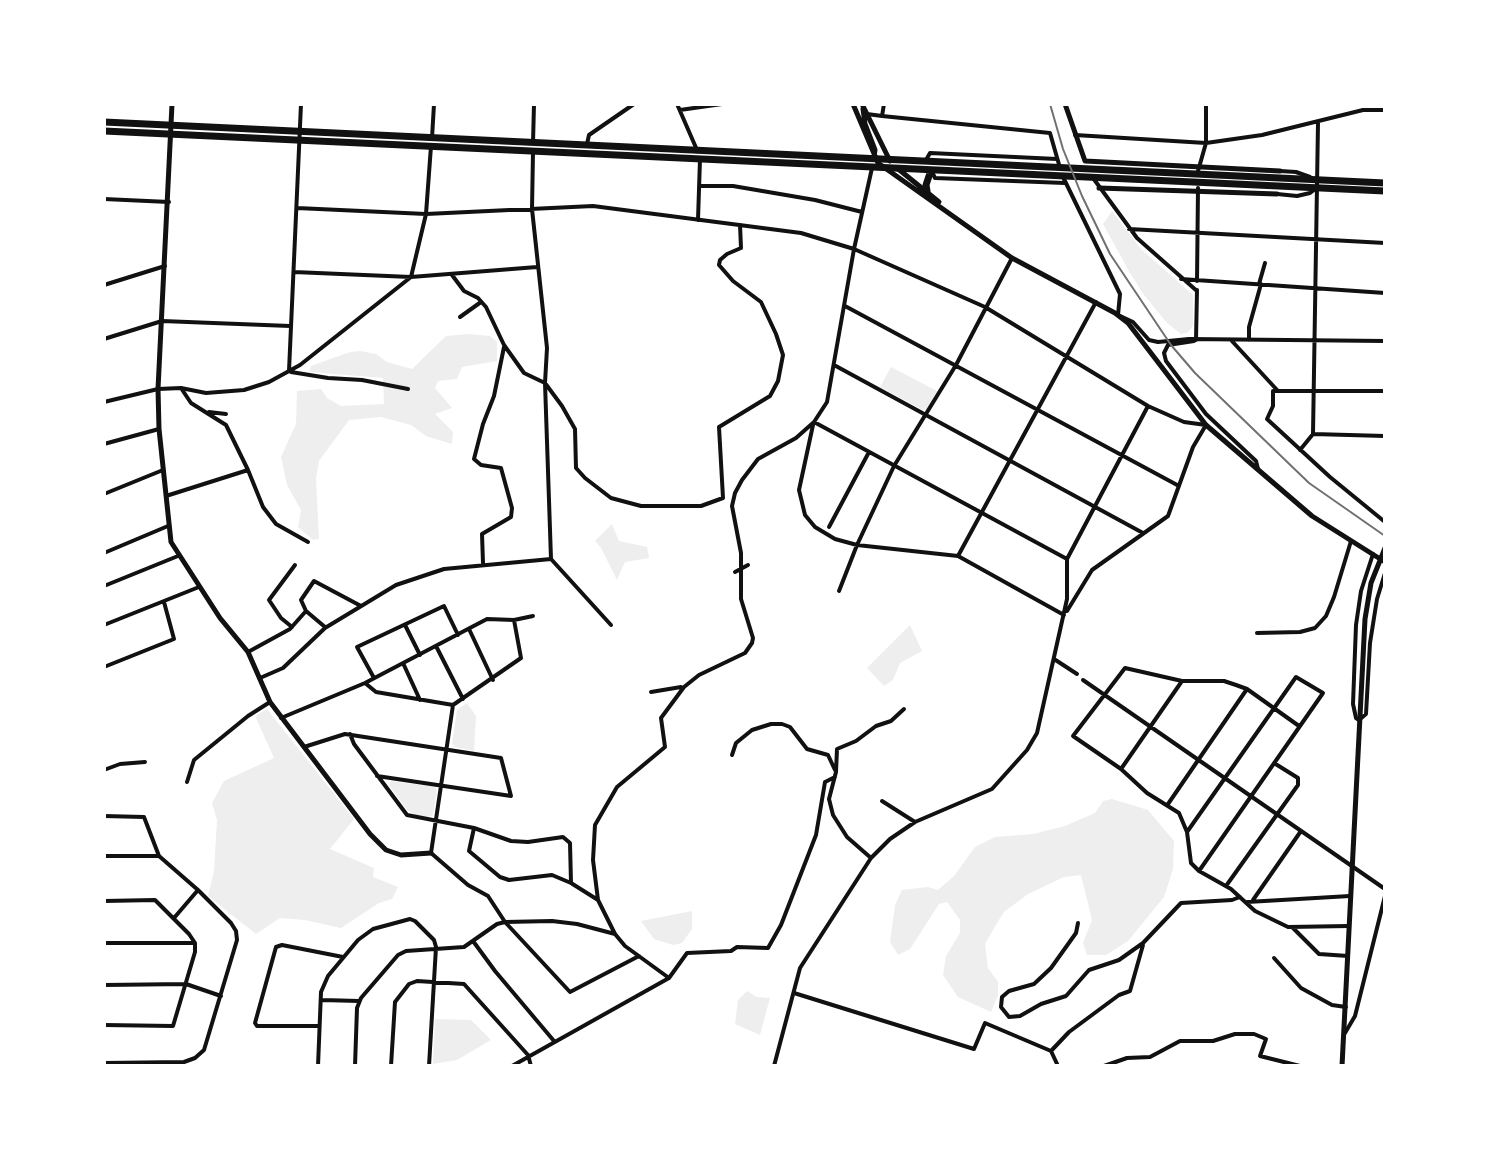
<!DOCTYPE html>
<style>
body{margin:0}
#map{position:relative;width:1489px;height:1170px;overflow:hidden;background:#fff;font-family:"PT Sans",sans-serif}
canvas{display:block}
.frame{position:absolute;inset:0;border:106px solid #fff;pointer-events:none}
</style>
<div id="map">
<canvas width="1489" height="1170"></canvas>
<div class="frame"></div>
</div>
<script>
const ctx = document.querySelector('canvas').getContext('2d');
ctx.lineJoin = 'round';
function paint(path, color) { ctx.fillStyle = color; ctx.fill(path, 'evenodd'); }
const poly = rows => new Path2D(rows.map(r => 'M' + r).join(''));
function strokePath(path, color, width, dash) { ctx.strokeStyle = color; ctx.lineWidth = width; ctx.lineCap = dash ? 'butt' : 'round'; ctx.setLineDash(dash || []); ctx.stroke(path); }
paint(poly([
 [1112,211,1141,249,1193,295,1193,326,1187,333,1181,334,1167,323,1144,295,1130,273,1103,224],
 [469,334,490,336,497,342,497,361,462,367,457,379,438,381,435,388,452,408,435,414,453,432,452,444,426,436,411,425,381,417,349,420,319,461,316,478,319,539,313,540,298,527,301,510,287,485,281,457,296,424,297,391,321,389,327,398,341,406,384,404,383,378,309,372,311,366,350,352,360,351,376,354,387,362,412,369,446,336],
 [891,367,937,391,927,409,923,410,880,387],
 [612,524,619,541,647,547,649,558,625,562,617,580,601,548,595,541],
 [910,625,922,651,900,663,893,680,884,686,867,668],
 [467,703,476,716,474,751,455,747,452,744,457,710],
 [267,709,354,819,330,849,374,868,373,877,398,887,392,899,379,903,341,928,305,920,280,918,256,934,208,896,214,871,217,820,212,803,224,781,274,758,255,716],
 [391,781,435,787,437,791,433,815,428,817,418,816,408,811,389,785],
 [1112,799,1148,810,1174,841,1173,869,1164,897,1128,941,1106,955,1087,955,1083,943,1092,920,1081,875,1064,877,1028,894,1004,912,997,923,985,944,988,968,998,982,998,995,991,1012,958,997,943,975,946,956,960,933,960,920,947,902,939,904,910,949,898,955,890,942,895,905,902,890,928,887,938,890,954,876,975,847,995,837,1033,834,1065,826,1095,813,1103,801],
 [692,911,692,929,682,943,673,945,654,939,641,921],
 [747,991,757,997,770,998,760,1035,735,1024,738,1000],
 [435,1019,471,1020,491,1040,457,1060,433,1064]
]), '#eee');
strokePath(poly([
 [677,104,697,150],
 [680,110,722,104],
 [867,114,882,116,884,104],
 [882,116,1050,133,1060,168],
 [1075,135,1206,143,1262,135,1363,110,1385,110],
 [432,138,434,104],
 [533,143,534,104],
 [587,144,589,135,634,104],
 [533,152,532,209,547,348,545,383,551,559,611,625],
 [926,160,930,153,1057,159],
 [872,168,854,249,985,307,1148,406,1184,422,1206,425,1193,447,1168,516,1092,570,1067,611],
 [1198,171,1206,143,1206,104],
 [1280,171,1296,172,1310,177],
 [932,172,935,178,1065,183],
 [1063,177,1120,294,1118,315,1133,322,1149,340,1158,342,1189,339,1385,341],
 [1093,178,1137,238,1197,291],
 [700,186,733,186,815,200,862,212],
 [1277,194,1297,196,1310,193,1314,190],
 [104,199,169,202],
 [297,208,426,214,593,206,801,233,854,249,827,402,814,422,796,438,758,459,742,480,735,493,732,506,741,553,741,599,753,638,752,643,745,653,699,675,684,687,661,718,665,747,617,787,595,825,593,860,598,900,615,934,625,946,669,978],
 [698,220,700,159],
 [1129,229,1385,243],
 [294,272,411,277,537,267],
 [452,275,464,291,478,298,486,307,504,345,524,373,545,383,562,406,575,429,576,468,585,478,611,498,641,506,701,506,723,498],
 [1181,279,1385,293],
 [1197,281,1198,188],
 [1259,284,1265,263],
 [104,285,165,266],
 [845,306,1179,486],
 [460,317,481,302],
 [104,339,162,321,290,326],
 [1196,340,1197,290],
 [1231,340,1278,391,1385,391],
 [1249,340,1249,327,1261,284],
 [1194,341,1168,345,1164,353,1166,361,1206,414,1256,461,1258,469],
 [834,365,1143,533],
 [289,371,301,104],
 [291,372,328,378,362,380,408,389],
 [181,388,191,403,226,425,248,470],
 [1278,391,1273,391,1273,406,1267,419,1330,477,1385,522],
 [104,402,158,389,181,388,206,393,244,390,269,382,300,365,411,277,426,214,431,146],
 [209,412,226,414],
 [814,422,1067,559],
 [813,425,799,490,805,515,815,527,835,539,857,545,958,556,1064,615],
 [1313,434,1385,436],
 [104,444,159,429],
 [1300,450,1313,434,1318,123],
 [104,494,163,470],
 [166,496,248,470,263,507,276,524,308,542],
 [723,498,719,427,770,396,778,381,783,355,776,334,761,302,733,281,719,265,720,260,727,254,741,248,740,225],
 [829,527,869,452],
 [104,553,168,526],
 [1373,554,1361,591,1356,625,1353,704,1356,718,1359,720,1366,714,1370,643,1377,599,1385,573],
 [958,556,1096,302],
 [483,563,482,534,511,517,512,508,501,468,481,465,474,459,483,424,494,396,504,347],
 [735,572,748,565],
 [104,586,178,556],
 [839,591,857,545,894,466,956,365,1012,258],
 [104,625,199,587],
 [405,625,420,655],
 [292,627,281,618,269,600,295,565],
 [325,627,306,611,301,600,314,581,361,606],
 [469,629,493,680],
 [1257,633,1300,632,1315,628,1326,616,1334,597,1351,541],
 [436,646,463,699],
 [248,652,290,629,306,611],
 [1054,659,1077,674],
 [403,663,420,700],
 [104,667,174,639,164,602],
 [260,678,283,668,325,628,396,585,444,569,551,559],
 [374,678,357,647,444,606,458,635],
 [1083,680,1385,889],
 [365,683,376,692,453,705,521,658,514,620],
 [651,692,681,687],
 [453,705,431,853,468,885,488,896,505,922,570,992,639,956],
 [281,718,365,683,487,619,514,620,533,616],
 [1299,726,1247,689,1236,685,1224,681,1182,681,1125,668,1073,736,1121,769,1147,793,1179,813,1187,832,1191,863,1199,871,1231,889,1255,911,1288,927,1349,926],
 [350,734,354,744,407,815,474,828,511,841,528,842,563,837,570,843,571,883],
 [304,747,345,734,501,758,511,796,377,776],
 [732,755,736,743,752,730,771,724,782,724,790,727,807,749,828,755,835,770],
 [1121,769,1182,681],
 [104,770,120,764,145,762],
 [187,782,194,760,248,716,270,702],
 [882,801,915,822],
 [1168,804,1247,689],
 [104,816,144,817,159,856,198,890,174,918],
 [474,828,469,851,500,877,509,880,552,875,571,883,598,900],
 [1187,832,1296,677,1323,693,1199,871],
 [104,856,159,856],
 [871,858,847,837,833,815,829,799,836,772,837,749,856,741,876,726,891,721,904,709],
 [1226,886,1298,785,1298,778,1274,763],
 [1253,900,1301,831],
 [104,901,155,900,189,934,195,943,195,952,173,1026,104,1025],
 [1247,902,1350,896],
 [1078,923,1076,933,1051,968,1034,984,1009,991,1002,997,1001,1007,1009,1017,1020,1016,1041,1004,1066,996,1089,970,1119,960,1143,943,1181,903,1232,900,1240,897],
 [1292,927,1319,954,1348,956],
 [473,941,495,971,554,1041],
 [104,943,194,943],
 [1274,958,1301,988,1332,1005,1346,1007],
 [104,985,186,984,221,996],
 [794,993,974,1049,985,1023,1051,1051,1058,1066],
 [322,1000,359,1001],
 [319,1026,257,1026,255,1023,276,947,282,945,343,957],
 [1345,1033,1355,1016,1385,896],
 [1051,1051,1069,1032,1119,995,1130,991,1143,945],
 [104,1063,184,1062,195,1058,204,1050,237,940,236,931,231,923,198,890],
 [318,1066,321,992,328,976,358,940,373,929,410,919,415,921,434,940,436,947,429,1066],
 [355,1066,357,1008,361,998,398,955,406,951,464,947,497,924,505,922,552,921,577,924,615,934],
 [391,1066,395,1002,409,984,417,981,464,984,528,1055,531,1066],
 [512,1066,669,978,687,953,731,951,737,947,768,948,781,925,816,835,825,782,835,777],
 [774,1066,800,968,871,858,890,839,915,822,992,789,1027,750,1037,733,1067,599,1067,559,1148,406],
 [1104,1066,1127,1058,1150,1057,1180,1041,1213,1041,1235,1034,1254,1034,1266,1039,1260,1056,1300,1066]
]), '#111', 4);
strokePath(poly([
 [172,104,158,389,159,429,171,542,220,618,248,652,270,702,370,834,386,850,401,855,431,853],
 [853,104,878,163,1012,258,1115,313,1128,323,1206,425,1312,516,1385,562],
 [862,104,890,161],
 [1065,104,1085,161,1280,171],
 [863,109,865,124,875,150,874,157],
 [897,168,939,202],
 [1099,188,1277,194],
 [1342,1066,1365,619,1371,583,1385,548]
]), '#111', 5);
strokePath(poly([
 [104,122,1385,183],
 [104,131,1385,191],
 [927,191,926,185,931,170]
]), '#111', 7);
strokePath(poly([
 [1050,104,1063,149,1082,196,1110,254,1171,345,1195,373,1309,483,1385,536]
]), '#707070', 2);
</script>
